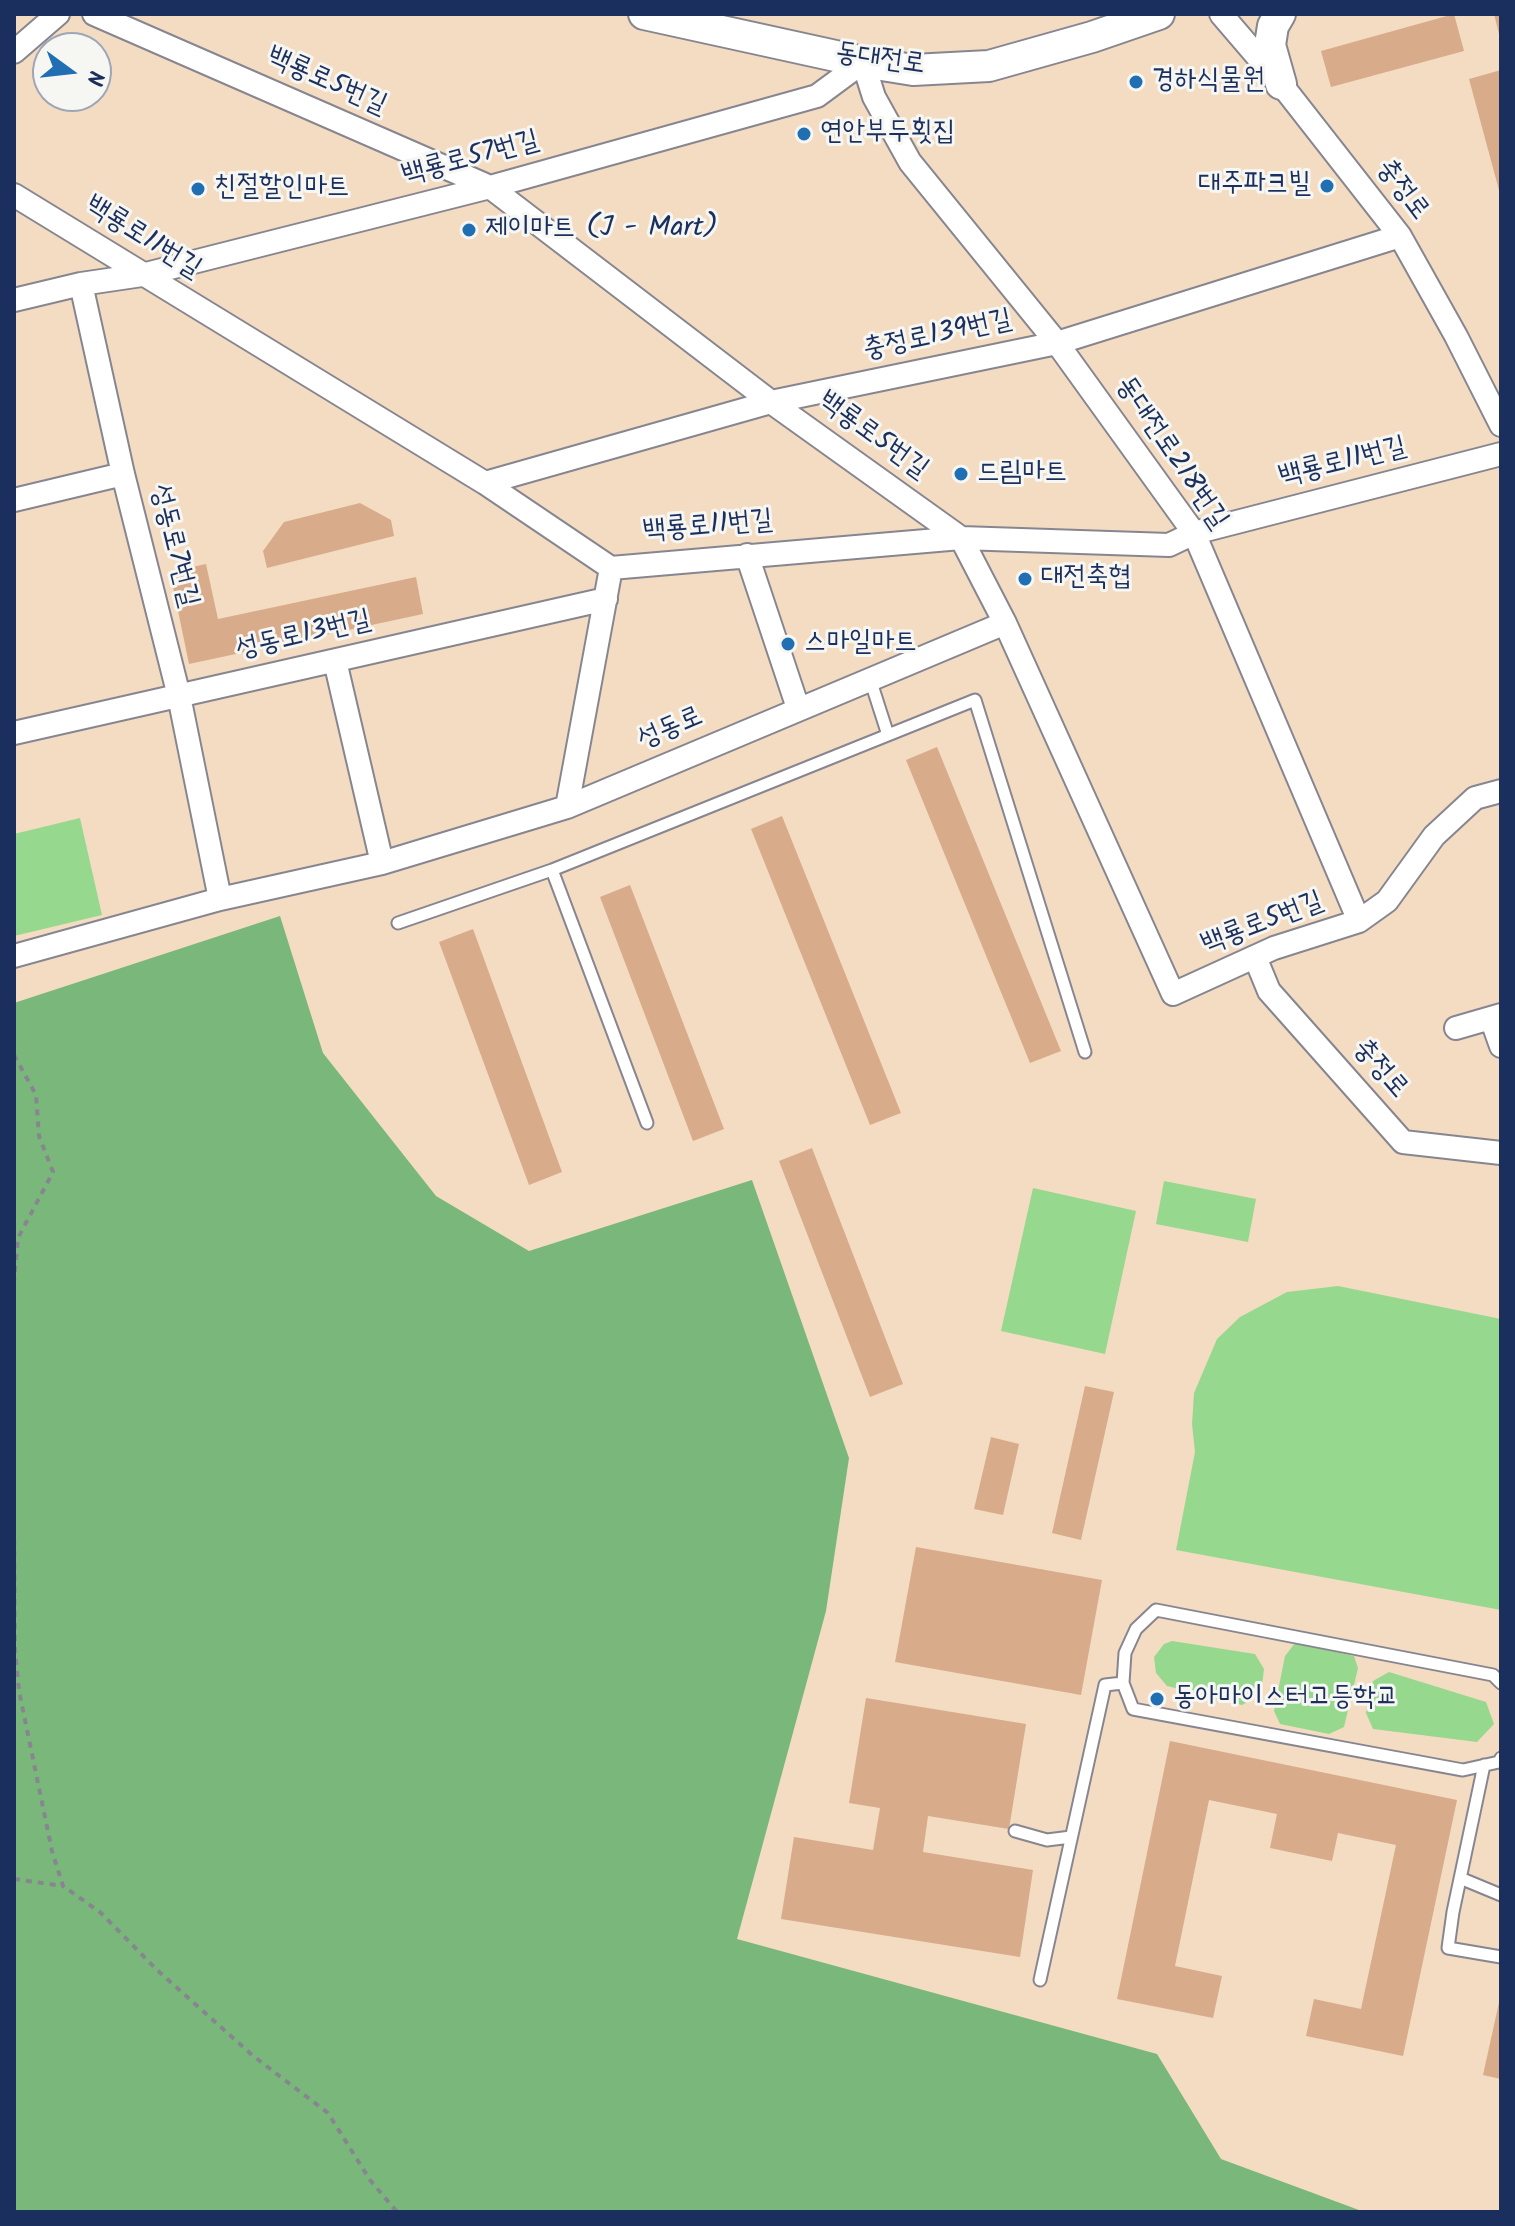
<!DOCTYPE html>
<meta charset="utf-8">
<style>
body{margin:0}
#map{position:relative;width:1515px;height:2226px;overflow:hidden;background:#f3dcc1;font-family:Kalam,sans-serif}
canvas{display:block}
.frame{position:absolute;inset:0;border:16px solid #1b2f5e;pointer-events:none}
.north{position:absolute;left:32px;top:32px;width:80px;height:80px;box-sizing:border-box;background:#f6f6f2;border:2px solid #9ea6b7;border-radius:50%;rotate:105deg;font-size:22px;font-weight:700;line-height:32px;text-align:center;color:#1b2f5e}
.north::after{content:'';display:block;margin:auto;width:28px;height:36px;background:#1f6fb2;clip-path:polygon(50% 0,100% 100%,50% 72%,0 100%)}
</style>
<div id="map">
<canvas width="1515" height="2226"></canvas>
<div class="frame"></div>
<div class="north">N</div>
</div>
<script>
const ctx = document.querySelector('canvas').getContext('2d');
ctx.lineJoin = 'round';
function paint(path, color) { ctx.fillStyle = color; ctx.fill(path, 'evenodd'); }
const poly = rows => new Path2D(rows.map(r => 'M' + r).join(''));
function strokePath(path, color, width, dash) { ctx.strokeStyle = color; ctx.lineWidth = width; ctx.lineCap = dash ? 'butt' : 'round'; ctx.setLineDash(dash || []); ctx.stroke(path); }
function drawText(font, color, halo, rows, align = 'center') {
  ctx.font = font + ' Kalam,"Poor Story",sans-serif'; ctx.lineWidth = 6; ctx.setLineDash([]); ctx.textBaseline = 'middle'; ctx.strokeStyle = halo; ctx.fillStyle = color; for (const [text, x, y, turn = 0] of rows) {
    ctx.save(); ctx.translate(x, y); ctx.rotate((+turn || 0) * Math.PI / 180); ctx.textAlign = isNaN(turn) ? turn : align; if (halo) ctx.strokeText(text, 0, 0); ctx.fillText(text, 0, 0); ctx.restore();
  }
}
paint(poly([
 [80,818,102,915,14,936,14,834],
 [1164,1181,1256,1199,1248,1242,1156,1224],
 [1033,1188,1136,1211,1105,1354,1001,1331],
 [1338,1286,1501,1319,1501,1610,1176,1550,1195,1452,1192,1424,1194,1393,1217,1339,1240,1317,1287,1292],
 [1172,1641,1255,1654,1264,1669,1261,1694,1242,1705,1167,1686,1156,1673,1154,1657,1164,1644],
 [1295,1643,1354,1656,1358,1668,1344,1727,1329,1734,1280,1724,1274,1711,1285,1656],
 [1389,1672,1486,1702,1494,1724,1477,1742,1373,1729,1366,1713,1373,1681]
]), '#97d88f');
paint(poly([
 [280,916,323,1053,436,1196,529,1251,752,1180,849,1458,826,1611,737,1939,1157,2054,1221,2159,1359,2210,1376,2212,14,2212,14,1003]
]), '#79b87a');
paint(poly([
 [1454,14,1464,51,1331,87,1321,51],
 [1494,14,1501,14,1501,38,1500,38],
 [1501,70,1501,194,1500,194,1469,79],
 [360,503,391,520,394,536,267,568,263,551,284,522],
 [206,564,218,619,416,577,423,614,189,664,170,572],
 [937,747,1061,1051,1030,1063,906,760],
 [782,816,901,1113,870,1125,751,829],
 [630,885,724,1129,693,1141,600,897],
 [473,929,562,1172,529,1185,439,942],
 [812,1148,903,1384,870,1397,779,1161],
 [1085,1386,1114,1392,1081,1540,1052,1533],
 [991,1437,1019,1444,1003,1515,974,1509],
 [916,1547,1102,1580,1081,1695,895,1662],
 [866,1698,1026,1724,1009,1829,928,1816,923,1852,1033,1870,1020,1957,781,1919,794,1837,873,1850,880,1808,849,1803],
 [1170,1741,1457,1800,1403,2056,1306,2036,1314,1999,1361,2009,1396,1845,1338,1833,1332,1861,1270,1848,1277,1814,1209,1800,1175,1966,1222,1976,1213,2018,1117,1999],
 [1500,1998,1501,1998,1501,2079,1483,2075]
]), '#d8ab8b');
const lane = poly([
 [888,735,975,700,1085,1052],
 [552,870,647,1123],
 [398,923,552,870,888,735,870,679],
 [1501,1683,1493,1675,1156,1610,1136,1629,1125,1653,1123,1683,1133,1709,1463,1770,1499,1762,1501,1758],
 [1484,1765,1453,1912,1448,1948,1501,1957],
 [1015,1831,1047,1840,1071,1837],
 [1460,1878,1501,1895],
 [1040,1980,1105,1685,1123,1683]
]);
const street = poly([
 [94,14,490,187,771,402,961,538,1005,623,1173,994,1274,948,1359,921,1387,901,1434,836,1475,798,1501,791],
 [1221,14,1281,84,1400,236,1456,336,1501,425],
 [14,52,58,14],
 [14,195,485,483,611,568,961,538,1169,545,1194,533,1501,454],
 [81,284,123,474,179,696,220,899],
 [14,300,81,284,142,275,490,187,817,96,863,62,874,97,910,162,1057,343,1194,533,1359,921],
 [485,483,771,402,1057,343,1400,236],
 [14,500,123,474],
 [747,555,798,708],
 [335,661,382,863],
 [14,733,606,599],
 [567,807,611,568],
 [14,956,220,899,382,863,567,807,1005,623],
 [1255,957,1269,991,1403,1142,1501,1153],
 [1491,1018,1501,1046],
 [1456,1028,1501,1015]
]);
const secondary = poly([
 [644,14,863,62,913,70,989,66,1092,37,1159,14],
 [1280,14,1273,26,1270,45,1281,84]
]);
strokePath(lane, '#878690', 15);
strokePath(street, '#878690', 26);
strokePath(secondary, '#878690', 34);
strokePath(poly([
 [14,1028,14,1040],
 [14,1055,36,1095,39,1136,53,1172,18,1238,14,1282],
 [14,1515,15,1649,19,1691,52,1851,63,1886,101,1913,157,1970,252,2055,328,2113,370,2180,397,2212],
 [14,1879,63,1886]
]), '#878690', 4, [6, 6]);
strokePath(lane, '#fff', 11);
strokePath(street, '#fff', 22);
strokePath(secondary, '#fff', 30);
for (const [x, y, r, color] of [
 [1136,82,8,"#1f6fb2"],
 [804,134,8,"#1f6fb2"],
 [1327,186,8,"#1f6fb2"],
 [198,189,8,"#1f6fb2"],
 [469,230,8,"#1f6fb2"],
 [961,474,8,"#1f6fb2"],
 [1025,579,8,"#1f6fb2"],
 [788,644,8,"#1f6fb2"],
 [1157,1699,8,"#1f6fb2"]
]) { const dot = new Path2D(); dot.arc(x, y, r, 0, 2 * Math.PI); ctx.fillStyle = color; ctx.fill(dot); strokePath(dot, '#f6f6f2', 3); }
drawText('28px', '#1b2f5e', '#f6f6f2', [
 ["동대전로",880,61,8],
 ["백룡로5번길",326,83,24],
 ["백룡로57번길",471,160,-15],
 ["충정로",1401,191,53],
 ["백룡로11번길",142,239,32],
 ["충정로139번길",938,337,-12],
 ["백룡로5번길",872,437,36],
 ["동대전로218번길",1170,454,56],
 ["백룡로11번길",1343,464,-14],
 ["백룡로11번길",708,528,-5],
 ["성동로7번길",172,546,76],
 ["성동로13번길",304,637,-13],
 ["성동로",671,730,-23],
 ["백룡로5번길",1263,925,-21],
 ["충정로",1379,1070,49]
]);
drawText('28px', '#1b2f5e', '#f6f6f2', [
 ["경하식물원",1152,82],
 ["연안부두횟집",820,134],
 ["대주파크빌",1311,186,"right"],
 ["친절할인마트",214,189],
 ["제이마트 (J - Mart)",485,230],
 ["드림마트",977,474],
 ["대전축협",1041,579],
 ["스마일마트",804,644],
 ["동아마이스터고등학교",1173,1699]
], 'left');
</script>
